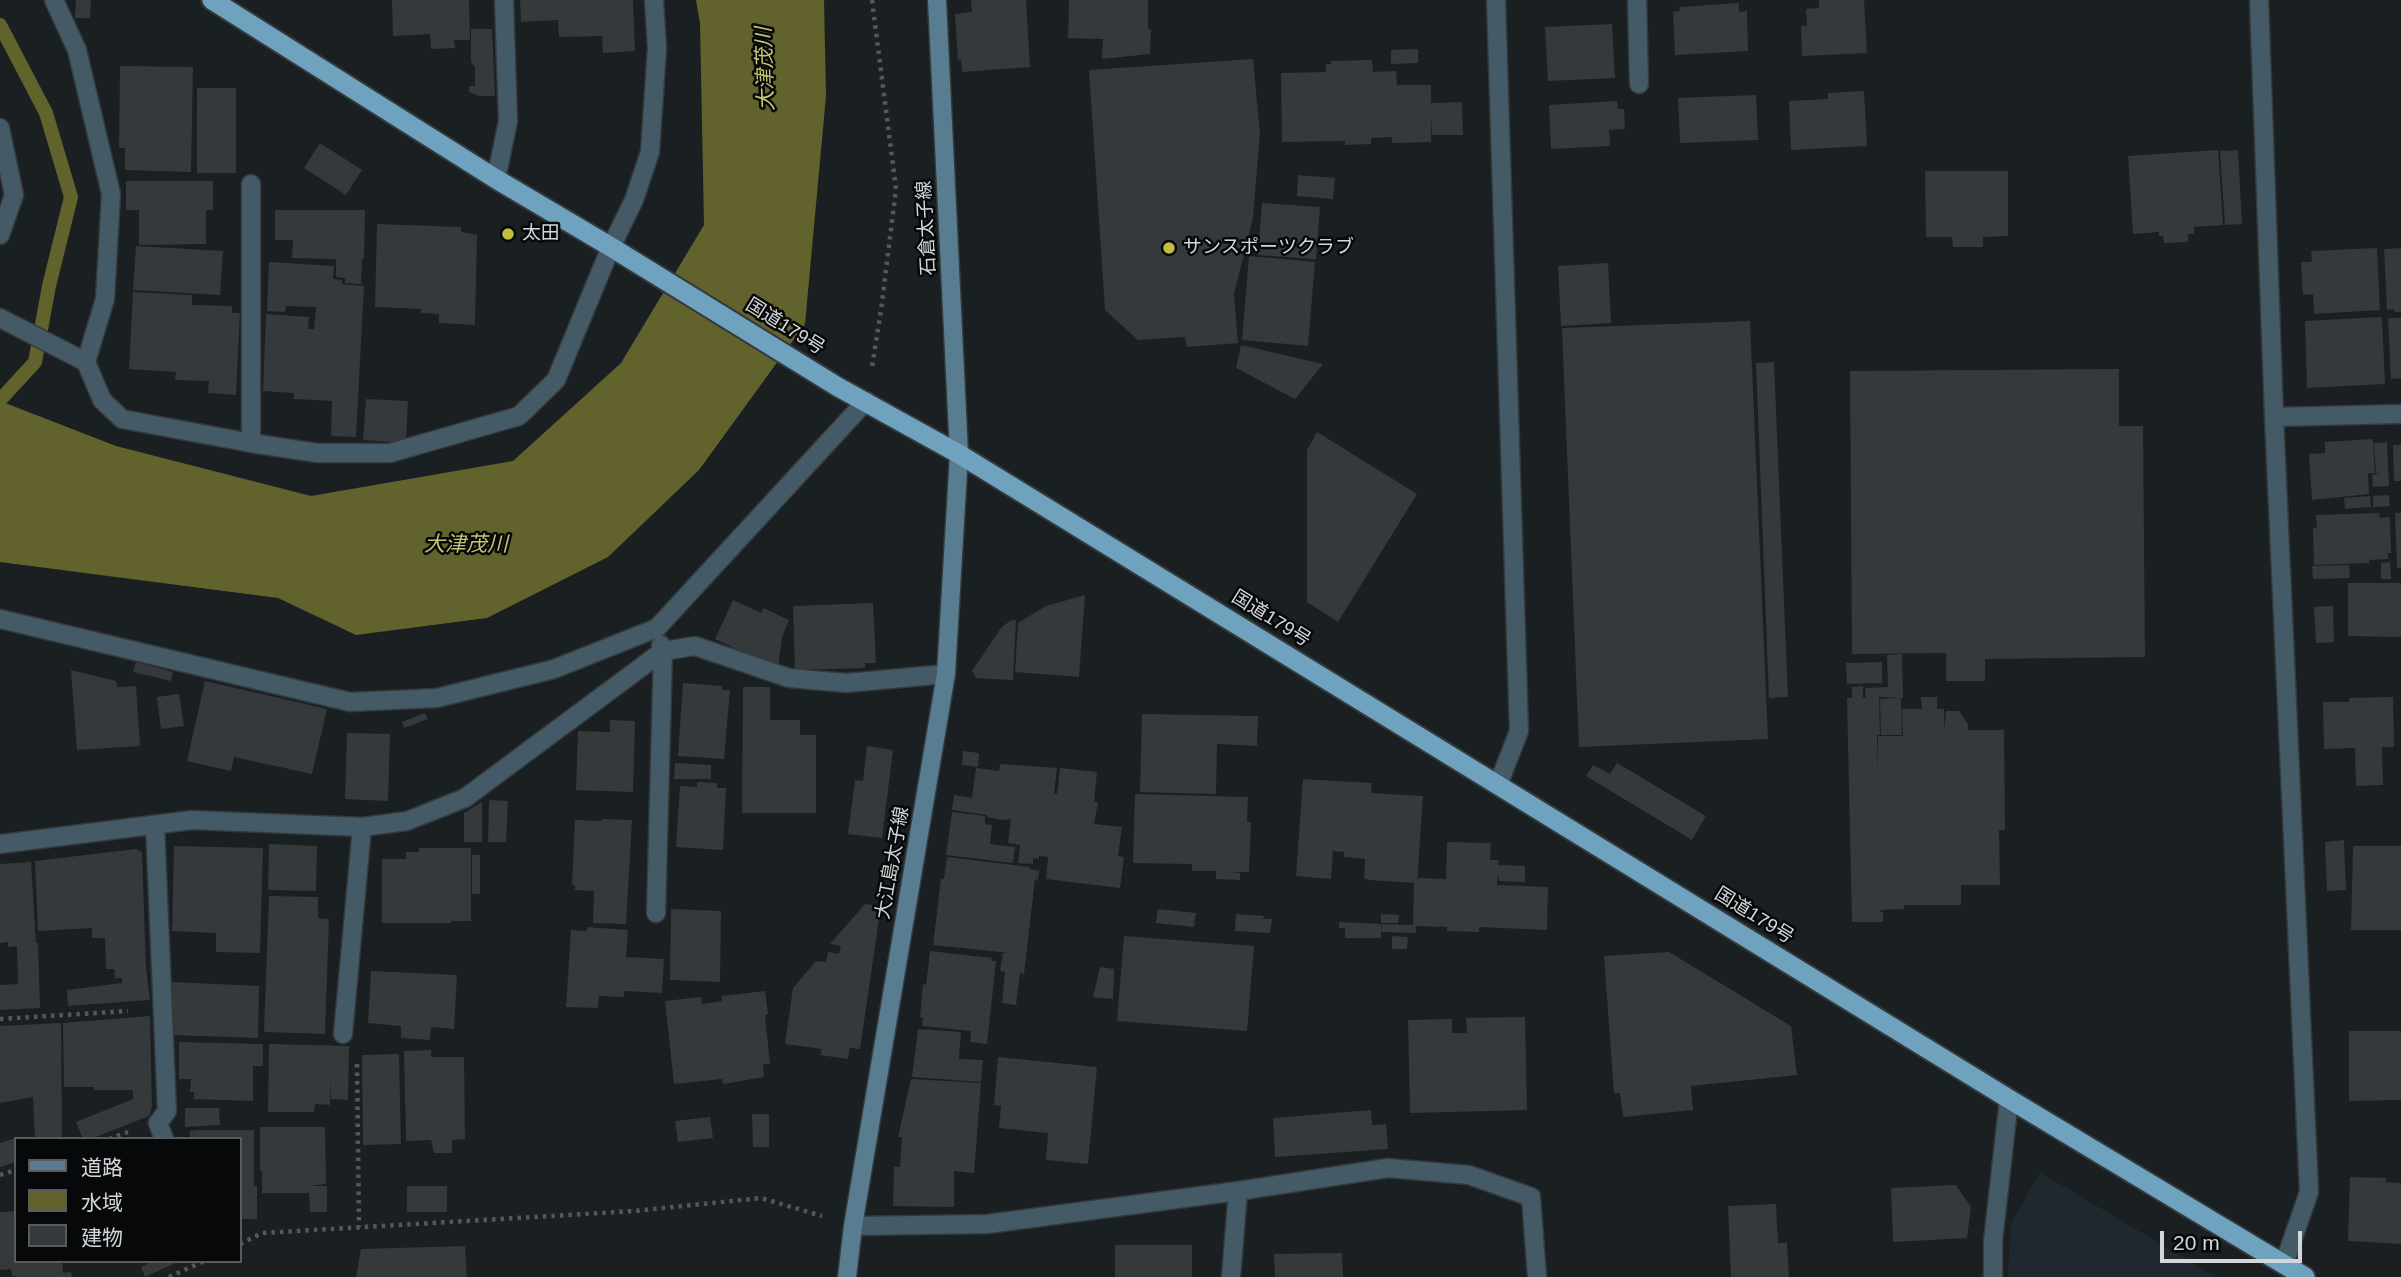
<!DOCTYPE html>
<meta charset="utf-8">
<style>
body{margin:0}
#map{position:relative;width:2401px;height:1277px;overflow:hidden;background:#1a1f21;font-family:Helvetica,"Noto Sans JP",sans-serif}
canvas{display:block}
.legend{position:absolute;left:14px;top:1137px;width:228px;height:126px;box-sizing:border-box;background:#070809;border:2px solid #595b5c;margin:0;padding:9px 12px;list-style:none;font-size:21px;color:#d4d7d9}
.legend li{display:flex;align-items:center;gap:14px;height:35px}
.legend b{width:35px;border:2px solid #595b5c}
.scale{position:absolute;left:2160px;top:1231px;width:142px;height:32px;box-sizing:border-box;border:4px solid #d4d7d9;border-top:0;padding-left:9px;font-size:21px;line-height:24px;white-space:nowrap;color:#d4d7d9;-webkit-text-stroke:5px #070809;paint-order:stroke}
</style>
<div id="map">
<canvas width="2401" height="1277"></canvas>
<ul class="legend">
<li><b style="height:9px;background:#587c90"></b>道路</li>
<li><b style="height:19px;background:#62622d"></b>水域</li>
<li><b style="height:19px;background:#34393c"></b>建物</li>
</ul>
<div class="scale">20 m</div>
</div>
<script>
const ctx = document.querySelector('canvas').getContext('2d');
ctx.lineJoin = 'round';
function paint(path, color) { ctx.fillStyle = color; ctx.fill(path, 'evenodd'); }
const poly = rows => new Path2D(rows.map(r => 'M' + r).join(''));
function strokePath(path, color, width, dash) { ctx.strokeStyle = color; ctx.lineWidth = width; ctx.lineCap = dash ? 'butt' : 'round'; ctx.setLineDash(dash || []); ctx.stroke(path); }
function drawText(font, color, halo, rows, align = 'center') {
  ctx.font = font + ' Helvetica,"Noto Sans JP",sans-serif'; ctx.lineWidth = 5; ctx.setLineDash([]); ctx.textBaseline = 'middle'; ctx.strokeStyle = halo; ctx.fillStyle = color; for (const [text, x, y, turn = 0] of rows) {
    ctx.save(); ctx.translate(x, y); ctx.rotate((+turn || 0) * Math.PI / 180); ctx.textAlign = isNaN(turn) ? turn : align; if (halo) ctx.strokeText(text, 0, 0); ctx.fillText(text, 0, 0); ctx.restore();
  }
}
paint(poly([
 [2040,1172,2216,1277,2008,1277,2010,1225]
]), '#1e282e');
paint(poly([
 [696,0,824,0,826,96,805,324,699,470,608,557,487,618,356,635,278,598,0,562,0,401,116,446,311,496,513,461,621,363,704,225,700,23]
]), '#62622d');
strokePath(poly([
 [0,25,46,113,71,197,49,286,35,362,0,400]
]), '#62622d', 14);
paint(poly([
 [76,0,91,0,90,18,75,18],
 [392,0,469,0,470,40,454,40,455,48,431,49,430,34,393,36],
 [520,0,633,0,635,51,603,53,602,36,559,37,558,20,521,22],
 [971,0,1026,0,1030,67,962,72,961,59,958,60,955,14,972,12],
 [1069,0,1148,0,1148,29,1151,29,1150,54,1102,59,1103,39,1068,38],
 [1819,0,1864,0,1867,53,1802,56,1801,26,1807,26,1806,9,1819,8],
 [1739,3,1739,12,1747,11,1748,51,1675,55,1673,12,1680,11,1679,7],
 [1612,24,1615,78,1548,81,1545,27],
 [471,29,492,29,495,96,479,96,469,92,469,86,475,86,475,67,471,62],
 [1418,49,1418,63,1391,64,1391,50],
 [1253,59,1260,134,1253,218,1234,294,1238,343,1187,347,1185,337,1138,340,1105,310,1089,70],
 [1372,60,1373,72,1396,71,1397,85,1431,85,1431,103,1462,102,1463,135,1432,135,1431,115,1431,142,1392,143,1392,137,1371,138,1371,144,1345,145,1345,141,1282,142,1281,73,1326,72,1326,64,1331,64,1331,61],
 [120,66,193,67,191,172,125,170,125,148,119,148],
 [197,88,236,88,236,173,197,173],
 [1864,91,1867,146,1791,150,1789,101,1828,99,1828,93],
 [1756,95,1758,140,1680,143,1678,98],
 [1617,101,1618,109,1624,109,1625,129,1609,130,1610,146,1551,149,1549,105],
 [320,143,362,170,346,195,304,168],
 [2218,150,2223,225,2194,227,2194,234,2188,234,2188,242,2164,243,2163,236,2159,236,2159,232,2133,234,2128,156],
 [2238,150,2242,224,2225,225,2220,151],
 [1925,171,2008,171,2008,236,1983,237,1983,247,1953,247,1952,237,1926,237],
 [1298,175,1335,178,1333,199,1297,196],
 [126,181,213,181,213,210,206,210,206,244,139,245,139,210,126,210],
 [1262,203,1320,207,1316,259,1258,255],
 [275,210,365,210,364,259,362,259,361,284,345,283,345,278,336,277,336,259,292,258,293,240,275,240],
 [377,224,461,227,461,232,477,235,475,325,439,323,439,314,421,313,421,309,375,307],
 [136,246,223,251,220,295,133,290],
 [2377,248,2380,310,2314,314,2313,294,2303,295,2301,262,2312,262,2311,251],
 [2401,248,2401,312,2394,312,2394,309,2387,310,2384,249],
 [1249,256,1315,262,1308,346,1242,340],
 [269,262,334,266,333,279,342,280,342,284,364,286,356,437,331,436,332,401,294,399,294,393,263,391,266,314,309,317,308,329,314,329,316,307,286,306,285,312,267,311],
 [1608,263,1611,323,1561,326,1558,266],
 [133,292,192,295,192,305,232,306,232,313,240,313,236,395,208,393,209,381,175,380,176,372,129,369],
 [2382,317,2385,384,2307,388,2305,321],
 [2388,318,2401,318,2401,378,2391,379],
 [1750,321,1768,739,1579,747,1562,328],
 [1241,345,1323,364,1295,399,1236,368],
 [1774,362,1788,697,1769,698,1756,363],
 [2119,369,2119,426,2143,426,2145,657,1985,659,1985,681,1946,681,1946,653,1852,654,1850,371],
 [366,399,408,401,406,443,363,440],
 [1317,432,1417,494,1338,622,1307,602,1307,450],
 [2373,439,2375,473,2368,473,2369,494,2312,500,2309,454,2325,453,2325,442],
 [2387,442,2389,486,2373,487,2372,475,2380,473,2376,473,2374,443],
 [2393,445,2401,445,2401,481,2394,481],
 [2389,495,2390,506,2373,507,2373,496],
 [2370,496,2371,507,2345,509,2344,498],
 [2379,513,2380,518,2390,517,2391,553,2388,553,2388,559,2369,560,2370,563,2314,565,2313,528,2317,528,2316,515],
 [2395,513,2401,513,2401,568,2397,568],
 [2390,562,2391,579,2381,579,2381,563],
 [2349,565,2350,578,2313,579,2312,566],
 [2348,583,2401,583,2401,637,2348,636],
 [1085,595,1079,677,1015,672,1018,623,1046,606],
 [733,600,761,613,763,608,789,620,782,637,778,668,715,639],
 [873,603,876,663,865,663,865,668,795,670,793,606],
 [2333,606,2334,642,2316,643,2314,607],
 [1011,620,1016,620,1013,680,976,678,972,671,1001,628],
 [1902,654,1903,698,1879,697,1880,735,1877,735,1878,773,1878,736,1903,736,1902,709,1922,709,1921,697,1937,697,1937,709,1944,709,1944,731,1946,711,1959,711,1968,724,1968,730,2004,730,2005,830,1999,830,2000,885,1961,885,1961,905,1904,905,1904,909,1881,910,1880,912,1883,912,1883,922,1852,922,1847,698,1852,698,1852,687,1863,686,1863,698,1866,698,1865,688,1888,687,1887,655],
 [136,662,173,672,171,681,133,672],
 [1882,662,1882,683,1847,684,1846,663],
 [71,670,116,681,117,687,136,686,140,746,77,750],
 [205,681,327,709,312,774,234,757,231,771,187,761],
 [683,683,722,686,722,690,730,690,724,759,678,756],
 [743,687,770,687,770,720,800,720,800,735,816,735,816,813,742,813],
 [179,694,184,726,161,729,157,697],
 [2393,697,2394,747,2382,747,2383,785,2356,786,2355,748,2324,749,2323,702,2349,702,2349,698],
 [1901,698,1902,735,1881,735,1880,699],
 [425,713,428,719,404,728,402,722],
 [1142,714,1258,716,1257,746,1217,744,1216,794,1140,792],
 [610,720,635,721,633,792,576,790,578,731,610,732],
 [347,733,390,734,388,801,345,799],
 [867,746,893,750,882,838,848,834,855,780,863,781],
 [963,751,979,753,978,767,962,765],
 [675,763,711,765,711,779,674,779],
 [1617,763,1706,816,1692,840,1586,776,1593,765,1610,774],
 [1000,764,1057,768,1054,793,1057,794,1060,768,1097,772,1094,802,1098,802,1094,824,1122,827,1118,856,1124,857,1120,888,1046,879,1048,857,1039,856,1039,859,1033,858,1033,864,1018,863,1020,845,1008,843,1011,819,1002,820,987,817,987,815,952,810,954,795,972,798,976,768,999,771],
 [1303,779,1372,783,1371,793,1423,796,1417,884,1418,878,1446,879,1447,842,1491,843,1490,860,1499,860,1498,865,1525,866,1525,882,1499,881,1498,873,1497,885,1548,887,1547,930,1479,927,1479,932,1447,931,1447,927,1416,926,1416,933,1381,932,1382,924,1413,925,1414,883,1369,880,1364,878,1365,859,1344,857,1344,852,1333,851,1331,879,1296,876],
 [697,782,717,783,717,788,726,788,723,850,676,847,680,786,697,787],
 [1135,794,1248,797,1247,822,1251,822,1249,872,1232,872,1240,873,1240,880,1216,879,1216,871,1192,871,1192,864,1133,863],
 [489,800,508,801,506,842,488,842],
 [482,802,482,842,464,842,464,813],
 [952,812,985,816,985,824,992,825,990,844,1015,847,1013,863,946,855],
 [602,819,632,820,626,924,593,923,594,891,575,890,575,885,572,885,575,820,602,821],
 [2344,840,2346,890,2327,891,2325,842],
 [269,844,317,846,316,891,268,890],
 [174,846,263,848,260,953,216,952,216,933,172,931],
 [2353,846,2401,846,2401,930,2351,930],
 [419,848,471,848,471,921,451,921,451,923,382,923,382,859,406,859,406,852,419,852],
 [136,849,142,852,146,968,150,1000,68,1006,67,990,122,983,122,978,115,978,114,969,106,969,105,938,92,938,92,928,38,931,35,861],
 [472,855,480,855,480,894,472,894],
 [947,857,1030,867,1030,869,1039,871,1038,880,1035,879,1024,974,1020,973,1016,1005,1002,1003,1005,972,1000,971,1003,953,1010,953,933,945,941,879,944,879],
 [31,862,36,943,38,943,40,1008,0,1010,0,985,18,984,17,946,8,947,8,942,0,943,0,864],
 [269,896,318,897,318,918,329,919,325,1034,264,1032],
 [865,904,879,906,877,912,880,912,860,1049,850,1048,848,1059,820,1055,822,1049,785,1044,793,988,816,961,826,962,828,952,839,954,841,946,830,944],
 [671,909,721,911,720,982,670,980],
 [1158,909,1196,913,1194,927,1156,923],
 [1236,914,1264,916,1263,919,1272,919,1270,933,1235,931],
 [1381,914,1399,915,1398,923,1381,923],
 [1339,922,1381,924,1381,938,1345,938,1345,928,1339,928],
 [587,927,628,930,626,957,664,959,662,993,624,991,624,997,599,996,598,1008,566,1007,571,930,587,931],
 [1124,936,1254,946,1247,1031,1117,1021],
 [1392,936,1408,937,1407,949,1392,949],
 [930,951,992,958,991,961,996,961,987,1044,970,1042,971,1031,922,1026,923,1018,920,1017,923,984,926,985],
 [1669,952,1791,1026,1797,1075,1691,1086,1693,1110,1623,1117,1620,1093,1614,1093,1604,956],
 [1100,967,1114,969,1113,999,1093,997],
 [371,971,457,975,454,1029,431,1027,430,1040,401,1038,401,1026,368,1023],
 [172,982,259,986,258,1038,171,1035],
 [765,991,768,1014,765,1015,770,1064,763,1064,764,1077,723,1084,722,1079,674,1084,665,1001,701,997,702,1004,722,1001,722,996],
 [150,1016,152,1106,149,1116,91,1139,83,1139,76,1122,133,1099,133,1090,94,1090,94,1087,64,1087,63,1023],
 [1525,1017,1527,1110,1410,1113,1408,1020,1452,1019,1452,1033,1467,1033,1466,1018],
 [61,1023,62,1139,35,1139,33,1097,0,1103,0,1026],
 [918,1029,961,1032,959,1059,983,1060,981,1082,912,1077],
 [2349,1031,2401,1031,2401,1100,2349,1101],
 [179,1042,263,1044,263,1066,253,1066,253,1101,194,1099,194,1092,190,1092,191,1079,179,1079],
 [269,1044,349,1046,348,1100,331,1099,330,1079,330,1105,315,1104,314,1112,268,1112],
 [431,1050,431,1057,464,1057,465,1139,452,1140,452,1153,434,1153,431,1140,406,1141,404,1051],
 [399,1054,401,1144,363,1145,362,1055],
 [998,1057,1097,1067,1088,1164,1046,1160,1048,1133,999,1128,1001,1106,994,1105],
 [911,1079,981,1083,974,1173,954,1171,954,1207,893,1206,894,1167,900,1167,902,1137,898,1137],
 [185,1108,219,1108,220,1125,185,1127],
 [1371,1110,1372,1125,1386,1124,1388,1149,1275,1157,1273,1118],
 [752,1114,769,1114,769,1147,753,1147],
 [710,1117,713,1138,678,1142,675,1121],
 [260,1127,325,1127,326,1184,308,1186,327,1186,327,1212,310,1212,309,1193,262,1193,262,1171,260,1171],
 [199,1130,254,1130,254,1186,257,1186,257,1219,240,1219,240,1139,190,1139,190,1131],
 [16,1138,16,1162,0,1167,0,1143],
 [2350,1177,2386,1178,2386,1182,2401,1183,2401,1244,2348,1241],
 [1956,1185,1971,1207,1967,1238,1893,1242,1891,1188],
 [407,1186,447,1186,447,1212,407,1212],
 [1776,1204,1778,1243,1787,1243,1789,1277,1731,1277,1728,1206],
 [16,1211,16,1261,62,1261,63,1273,71,1272,72,1277,18,1277,12,1276,11,1269,0,1270,0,1212],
 [1115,1245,1192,1245,1192,1277,1115,1277],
 [465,1246,467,1277,356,1277,361,1249],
 [1342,1253,1343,1277,1275,1277,1274,1254],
 [153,1261,180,1261,145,1277,141,1267]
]), '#34393c');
const service = poly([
 [611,247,634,200,650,152,657,48,654,0]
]);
const minor = poly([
 [54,0,77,50,111,194,105,299,86,362,102,400,122,419,251,443,317,453,390,453,519,416,556,380,611,247],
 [1496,0,1519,731,1498,785],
 [1637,0,1639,84],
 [2259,0,2274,417,2309,1192,2284,1264],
 [0,128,14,195,0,235],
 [496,179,508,121,504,0],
 [251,184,251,443],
 [0,318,86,362],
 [2274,417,2401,414],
 [0,619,350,702,437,698,554,669,657,628,866,401],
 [155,825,167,1111,158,1123,164,1139],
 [0,844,192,820,362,827,407,821,465,798,663,651,695,646,789,678,846,683,946,674],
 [656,913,663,651,661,645],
 [343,1034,362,827],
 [853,1226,987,1224,1238,1191,1388,1168,1469,1175,1531,1197,1537,1277],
 [1231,1277,1238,1191],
 [1993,1277,1993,1241,2009,1099]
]);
const secondary = poly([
 [847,1277,853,1226,946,674,959,454,937,0]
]);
const trunk = poly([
 [212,0,496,179,611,247,838,387,959,454,2009,1099,2305,1277]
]);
strokePath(service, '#34393b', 21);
strokePath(minor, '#34393b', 21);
strokePath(secondary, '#34393b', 21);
strokePath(trunk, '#34393b', 23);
strokePath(poly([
 [872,0,896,189,881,310,872,367],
 [0,1019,128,1011],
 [357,1064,359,1227],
 [109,1139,128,1132],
 [0,1175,16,1170],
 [240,1244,262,1233,634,1211,761,1198,822,1216],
 [169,1277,204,1261]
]), '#54585a', 4.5, [3.5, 5]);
strokePath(service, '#445a66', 18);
strokePath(minor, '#445a66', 18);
strokePath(secondary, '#587c90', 18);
strokePath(trunk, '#6ea2be', 19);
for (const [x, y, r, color] of [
 [508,234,7,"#bfbe41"],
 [1169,248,7,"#bfbe41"]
]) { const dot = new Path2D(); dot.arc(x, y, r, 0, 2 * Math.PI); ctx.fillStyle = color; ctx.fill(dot); strokePath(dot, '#070809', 2.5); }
drawText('19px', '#d4d7d9', '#070809', [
 ["石倉太子線",927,228,-93],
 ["国道179号",785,327,32],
 ["国道179号",1271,619,32],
 ["大江島太子線",893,863,-80],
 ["国道179号",1754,916,32]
]);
drawText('19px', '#d4d7d9', '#070809', [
 ["太田",522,234],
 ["サンスポーツクラブ",1183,248]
], 'left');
drawText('italic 21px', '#c4c573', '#070809', [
 ["大津茂川",766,69,-92],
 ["大津茂川",466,545]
]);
</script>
